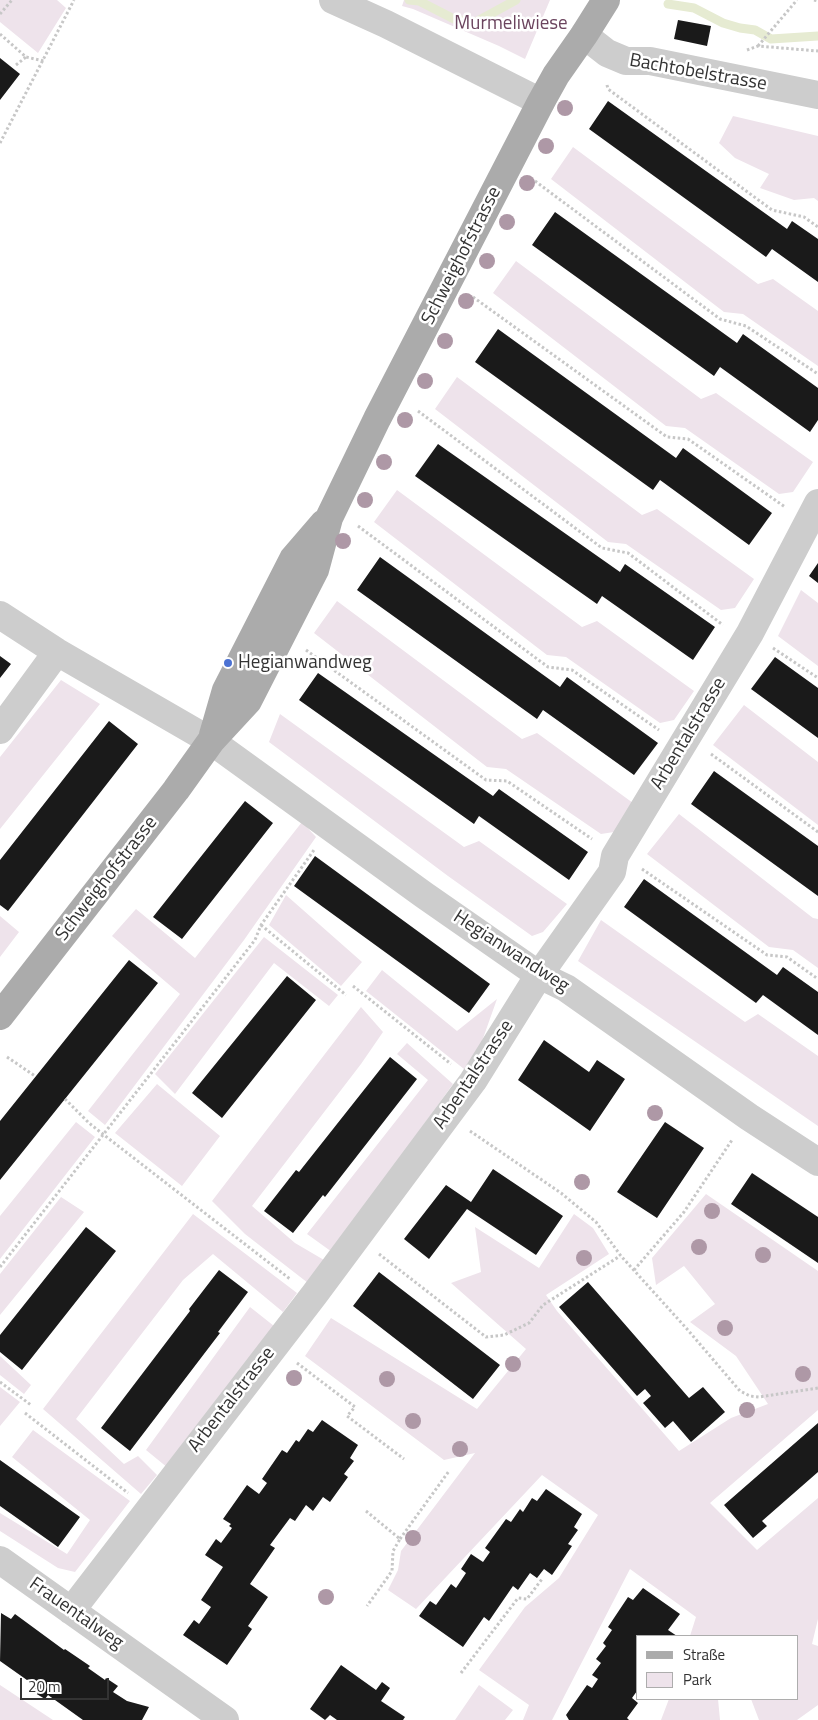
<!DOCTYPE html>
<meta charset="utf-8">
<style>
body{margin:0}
#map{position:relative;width:818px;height:1720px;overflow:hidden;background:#fff;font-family:"Titillium Web",sans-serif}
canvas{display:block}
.legend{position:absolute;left:636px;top:1635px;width:162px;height:65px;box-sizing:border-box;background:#fff;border:1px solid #adadad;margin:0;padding:6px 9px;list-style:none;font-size:15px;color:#333}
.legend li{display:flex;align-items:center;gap:10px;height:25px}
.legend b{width:25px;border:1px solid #adadad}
.scale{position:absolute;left:20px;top:1678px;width:89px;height:22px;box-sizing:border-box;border:2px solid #333;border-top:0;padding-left:6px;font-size:15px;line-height:18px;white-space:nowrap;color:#333;-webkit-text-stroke:4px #fff;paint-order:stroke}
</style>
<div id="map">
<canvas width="818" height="1720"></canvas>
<ul class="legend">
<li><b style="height:6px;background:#ababab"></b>Straße</li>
<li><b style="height:14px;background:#eee3eb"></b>Park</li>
</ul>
<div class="scale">20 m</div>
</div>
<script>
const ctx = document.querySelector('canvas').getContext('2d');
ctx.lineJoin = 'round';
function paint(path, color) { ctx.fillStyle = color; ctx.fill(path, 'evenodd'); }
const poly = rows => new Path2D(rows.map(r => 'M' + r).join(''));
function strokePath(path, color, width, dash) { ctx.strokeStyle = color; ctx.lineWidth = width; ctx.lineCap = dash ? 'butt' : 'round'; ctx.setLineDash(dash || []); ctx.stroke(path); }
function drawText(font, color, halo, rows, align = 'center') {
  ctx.font = font + ' "Titillium Web",sans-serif'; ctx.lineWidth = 5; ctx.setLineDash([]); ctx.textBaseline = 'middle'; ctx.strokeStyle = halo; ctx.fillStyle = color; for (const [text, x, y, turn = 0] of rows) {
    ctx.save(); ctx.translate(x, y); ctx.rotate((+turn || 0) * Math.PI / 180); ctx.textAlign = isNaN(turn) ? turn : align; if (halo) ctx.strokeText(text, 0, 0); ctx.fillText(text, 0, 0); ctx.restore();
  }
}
paint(poly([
 [0,0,57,0,66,8,38,53,0,22],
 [404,0,550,0,525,59,499,46,413,9,402,6],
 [733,116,818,136,818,201,814,198,794,200,760,188,769,174,735,158,719,143],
 [573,147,758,284,773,279,818,311,818,366,743,314,724,312,551,179],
 [516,261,701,399,716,393,813,462,793,492,779,494,685,428,666,426,493,293],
 [457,377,642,515,657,509,754,579,735,608,721,610,626,544,608,542,435,409],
 [397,490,582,627,597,621,694,691,674,720,660,723,566,657,547,655,374,522],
 [801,590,818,603,818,666,778,636],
 [337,601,522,739,537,733,633,803,614,832,601,834,506,769,487,767,314,633],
 [61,680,100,704,0,829,0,757],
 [744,705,818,762,818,825,713,745],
 [280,714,464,847,479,841,567,904,543,932,532,936,448,876,269,742],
 [679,814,813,918,818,919,818,968,793,950,769,947,647,854],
 [302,822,316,837,244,940,105,1125,88,1111,180,994,112,936,136,909,195,958],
 [286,895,362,962,341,986,269,925],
 [0,916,19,932,0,957],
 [601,920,745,1022,758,1014,818,1056,818,1126,578,961],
 [264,937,338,995,329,1006,274,963,175,1094,155,1074],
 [382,970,457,1031,497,999,481,1044,464,1069,366,991],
 [361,1007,383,1032,361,1064,252,1206,295,1243,324,1260,308,1283,245,1234,212,1201],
 [407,1043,453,1084,332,1252,307,1234,428,1080,397,1054],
 [157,1084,220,1136,182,1186,115,1133],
 [76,1122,95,1137,0,1259,0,1216],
 [706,1194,818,1271,818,1410,710,1503,757,1550,818,1498,818,1619,812,1644,818,1646,818,1705,797,1720,759,1720,751,1699,797,1699,797,1636,690,1636,696,1617,630,1569,552,1720,523,1720,529,1705,479,1670,525,1607,559,1578,598,1515,542,1475,416,1609,388,1590,398,1570,401,1551,475,1453,444,1460,305,1356,331,1318,477,1409,526,1349,451,1283,481,1272,475,1227,539,1268,574,1214,593,1228,609,1254,546,1295,557,1311,679,1451,731,1418,768,1404,736,1356,690,1322,715,1304,684,1266,656,1285,652,1258],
 [61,1197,84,1212,0,1315,0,1274],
 [193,1214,297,1293,283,1312,213,1254,183,1280,76,1419,124,1464,138,1456,157,1475,141,1494,43,1409],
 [250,1307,274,1326,168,1468,146,1450],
 [0,1356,31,1385,24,1394,0,1375],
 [0,1387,20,1402,0,1426],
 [33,1430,130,1501,75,1572,58,1568,0,1531,0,1513,67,1554,90,1520,12,1457],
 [0,1685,53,1720,0,1720],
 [479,1685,513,1710,505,1720,455,1720],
 [669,1699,718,1699,720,1720,661,1720]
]), '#eee3eb');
strokePath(poly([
 [409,0,419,1,454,19,474,23,516,0],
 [668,4,694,8,723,23,740,28,755,30,771,39,818,36]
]), '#e6ebd2', 9);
paint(poly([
 [678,20,711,26,707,46,674,39],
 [0,58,20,74,0,100],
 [608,101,787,229,792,221,818,239,818,282,772,249,766,257,589,129],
 [555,212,737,343,743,334,818,388,818,420,810,432,720,367,714,376,532,245],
 [498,329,676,458,683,448,772,513,749,545,660,480,653,490,475,362],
 [438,444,620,572,625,564,715,627,693,660,602,596,597,604,415,476],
 [380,557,560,687,567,677,658,743,634,775,543,710,537,719,357,590],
 [818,563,818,583,809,576],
 [0,656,11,664,0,678],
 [775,657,818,688,818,738,751,689],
 [318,673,493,796,499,789,588,852,569,880,479,816,474,824,299,700],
 [109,721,138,744,8,911,0,905,0,860],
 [714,771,818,846,818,896,691,804],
 [245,801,273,823,182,939,153,917],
 [315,856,490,984,469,1013,294,886],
 [644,879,777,975,783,967,818,992,818,1035,763,995,756,1003,624,907],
 [129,960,158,983,0,1180,0,1121],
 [287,976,316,1000,222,1118,192,1093],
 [544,1040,589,1072,597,1060,625,1079,590,1131,518,1080],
 [390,1057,417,1079,325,1197,323,1195,293,1233,264,1211,296,1170,299,1172],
 [665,1122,704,1148,657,1218,617,1192],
 [493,1169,563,1216,536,1255,467,1209,429,1259,404,1239,446,1185,471,1202],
 [752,1173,818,1217,818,1263,731,1204],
 [86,1227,116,1251,22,1370,0,1352,0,1335],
 [219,1270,248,1292,218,1332,220,1333,130,1451,101,1428,190,1311,189,1309],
 [379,1272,500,1365,473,1399,353,1306],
 [588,1282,689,1398,703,1387,725,1412,691,1442,673,1421,665,1428,643,1403,651,1396,645,1389,637,1396,559,1307],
 [322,1420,358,1445,350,1458,354,1461,344,1474,348,1477,330,1502,323,1497,313,1511,306,1505,295,1521,290,1518,270,1545,275,1548,250,1584,268,1597,248,1626,252,1629,227,1665,183,1635,194,1620,199,1624,211,1607,201,1600,223,1567,205,1555,216,1539,221,1543,232,1528,229,1526,231,1524,223,1519,247,1485,259,1494,267,1483,262,1479,282,1450,287,1453,296,1440,299,1442,308,1429,313,1432],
 [818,1423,818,1472,762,1521,767,1526,753,1538,724,1505],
 [0,1460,80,1517,58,1547,0,1506],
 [546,1489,582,1514,574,1527,578,1530,568,1544,572,1546,552,1575,544,1569,537,1578,530,1573,518,1590,513,1586,489,1621,484,1617,463,1647,419,1616,430,1601,436,1605,451,1584,456,1588,466,1573,461,1569,471,1554,483,1562,490,1552,485,1548,506,1519,511,1522,520,1509,523,1512,532,1498,537,1501],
 [643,1588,680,1614,668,1630,677,1636,637,1636,637,1691,632,1698,638,1703,627,1718,629,1720,569,1720,566,1715,587,1685,592,1688,598,1679,592,1675,601,1663,596,1659,606,1646,603,1643,612,1630,608,1627,628,1597,633,1600],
 [1,1613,11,1619,15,1614,64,1650,65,1649,90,1666,88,1668,105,1680,106,1678,118,1686,113,1692,127,1701,149,1707,142,1720,83,1720,48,1695,45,1699,30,1690,34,1685,0,1661],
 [341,1665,376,1690,382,1682,390,1688,381,1701,405,1717,403,1720,337,1720,330,1715,325,1720,310,1709]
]), '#1a1a1a');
strokePath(poly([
 [814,0,818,1],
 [0,14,12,0],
 [0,34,26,57,44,61],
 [758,46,797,0],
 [747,50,758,46,818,51],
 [16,65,26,57],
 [607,85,608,89,772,210,804,217,818,227],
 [0,143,74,0],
 [535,181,720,319,746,326,818,374],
 [473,297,667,437,688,439,785,507],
 [418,411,602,548,628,553,723,625],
 [358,526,548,667,572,670,659,730],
 [773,648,818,678],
 [306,650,486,780,507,781,592,839],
 [711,754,818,832],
 [642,869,767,955,787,957,818,979],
 [261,925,346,995],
 [353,986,451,1064],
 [7,1057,35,1076],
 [65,1099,89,1123,104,1135,290,1279],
 [470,1131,561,1193,596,1222,621,1256,687,1329,740,1391,750,1396,759,1397,818,1388],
 [379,1254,486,1337,504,1335,529,1323,543,1305,620,1256],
 [0,1267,255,940,261,925,314,850],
 [634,1270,684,1212,732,1140],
 [297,1363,355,1407,347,1416,404,1459],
 [0,1382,31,1405],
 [25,1413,128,1493],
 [366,1511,400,1539,393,1551,392,1571,367,1606],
 [400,1539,449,1471],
 [461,1673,518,1598,527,1599,542,1579]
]), '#c7c7c7', 3, [2.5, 2.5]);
strokePath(poly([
 [333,0,386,24,541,102],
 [584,35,607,53,626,61,650,61,818,95],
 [0,615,57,652,211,741,424,895,539,975,566,988,749,1117,818,1162],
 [0,730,57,652],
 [0,1560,225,1720],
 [71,1611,314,1295,473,1081,539,975,612,872,615,856,750,633,818,503]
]), '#cdcdcd', 28);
strokePath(poly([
 [213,735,226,690,293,559,324,523],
 [0,1016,176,790,211,741,248,701,315,570,329,518,377,419,541,102,556,75,584,35,606,0]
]), '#ababab', 28);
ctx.fillStyle = '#ae98a6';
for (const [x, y] of [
 [565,108],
 [546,146],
 [527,183],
 [507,222],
 [487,261],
 [466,301],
 [445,341],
 [425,381],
 [405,420],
 [384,462],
 [365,500],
 [343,541],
 [655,1113],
 [582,1182],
 [712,1211],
 [699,1247],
 [763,1255],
 [584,1258],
 [725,1328],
 [513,1364],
 [803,1374],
 [294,1378],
 [387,1379],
 [747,1410],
 [413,1421],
 [460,1449],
 [413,1538],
 [326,1597]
]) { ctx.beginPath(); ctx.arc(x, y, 8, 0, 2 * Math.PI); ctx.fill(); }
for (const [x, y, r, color] of [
 [228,663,5,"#4c72d3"]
]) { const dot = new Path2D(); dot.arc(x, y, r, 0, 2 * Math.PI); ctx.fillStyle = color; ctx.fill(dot); strokePath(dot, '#fff', 2); }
drawText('19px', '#6b445e', '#fff', [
 ["Murmeliwiese",511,24]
]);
drawText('19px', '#333', '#fff', [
 ["Bachtobelstrasse",698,73,10],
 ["Schweighofstrasse",462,256,-63],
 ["Arbentalstrasse",689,734,-59],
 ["Schweighofstrasse",107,879,-52],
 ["Hegianwandweg",511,952,33],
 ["Arbentalstrasse",474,1075,-56],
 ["Arbentalstrasse",232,1400,-52],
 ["Frauentalweg",76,1614,35]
]);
drawText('19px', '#333', '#fff', [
 ["Hegianwandweg",238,663]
], 'left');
</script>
